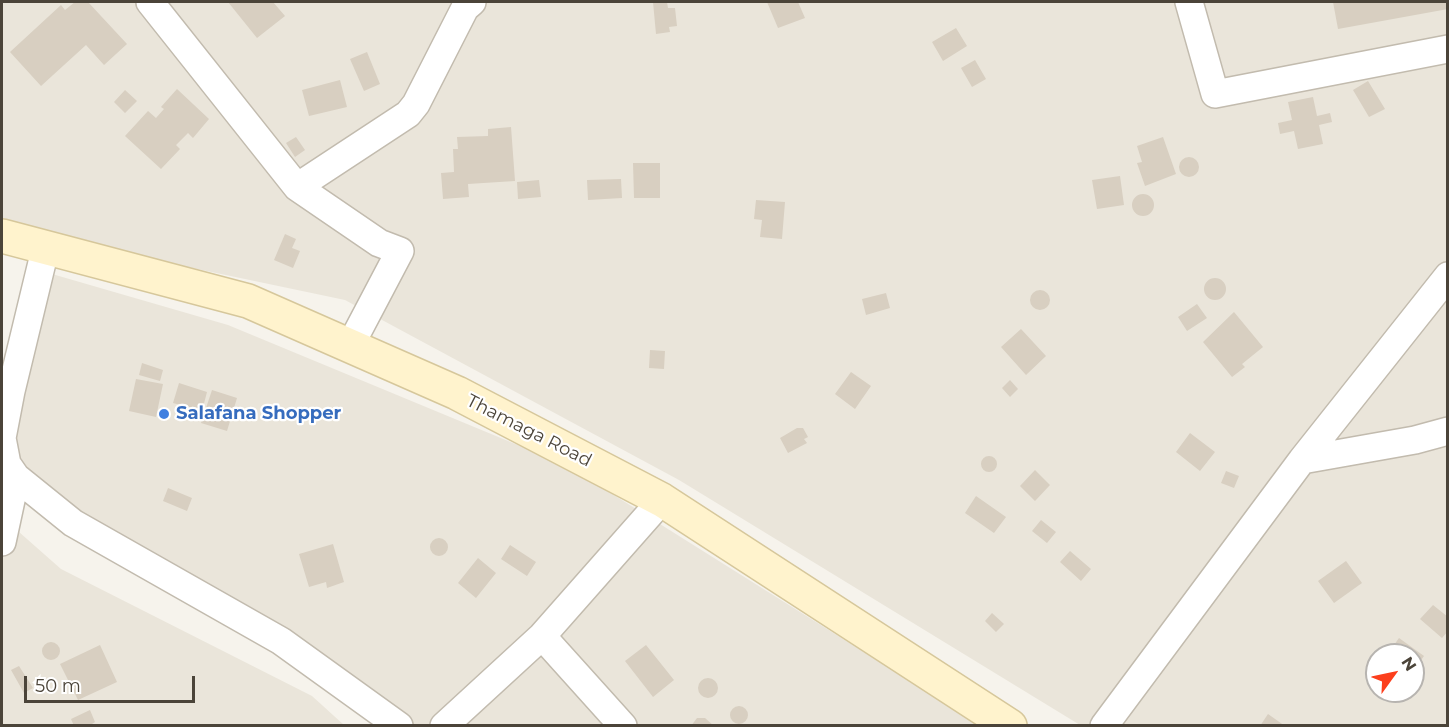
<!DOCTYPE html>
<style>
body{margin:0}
#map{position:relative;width:1449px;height:727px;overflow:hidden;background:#f6f3ec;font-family:Montserrat,sans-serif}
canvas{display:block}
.frame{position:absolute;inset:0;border:3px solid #4b4439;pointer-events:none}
.north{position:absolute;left:1365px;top:643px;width:60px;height:60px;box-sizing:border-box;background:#fff;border:2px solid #b7b4b0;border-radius:50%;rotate:57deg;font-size:16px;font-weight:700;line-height:24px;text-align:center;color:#4b4439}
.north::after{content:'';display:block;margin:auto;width:21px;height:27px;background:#fc3f1d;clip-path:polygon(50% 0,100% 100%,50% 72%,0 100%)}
.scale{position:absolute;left:24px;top:676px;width:171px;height:27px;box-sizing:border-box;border:3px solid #4b4439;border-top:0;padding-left:8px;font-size:18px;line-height:21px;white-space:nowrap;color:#4b4439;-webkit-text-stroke:4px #fff;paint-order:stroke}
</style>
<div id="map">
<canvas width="1449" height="727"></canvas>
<div class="frame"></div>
<div class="north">N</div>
<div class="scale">50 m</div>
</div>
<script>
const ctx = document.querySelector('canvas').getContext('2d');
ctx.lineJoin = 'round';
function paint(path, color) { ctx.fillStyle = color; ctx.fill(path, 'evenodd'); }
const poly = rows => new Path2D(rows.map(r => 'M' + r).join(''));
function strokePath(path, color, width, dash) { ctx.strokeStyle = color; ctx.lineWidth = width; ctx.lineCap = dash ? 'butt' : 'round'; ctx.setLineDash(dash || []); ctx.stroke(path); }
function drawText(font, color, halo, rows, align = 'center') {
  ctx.font = font + ' Montserrat,sans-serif'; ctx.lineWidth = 4.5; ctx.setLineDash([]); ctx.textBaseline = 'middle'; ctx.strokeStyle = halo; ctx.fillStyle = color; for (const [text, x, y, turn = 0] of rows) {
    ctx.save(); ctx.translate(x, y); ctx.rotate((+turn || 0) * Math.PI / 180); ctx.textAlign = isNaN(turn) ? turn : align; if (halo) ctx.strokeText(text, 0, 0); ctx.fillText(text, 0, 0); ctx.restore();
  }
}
paint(poly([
 [2,2,1447,2,1447,725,1080,725,679,480,345,300,2,228],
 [1377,655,1413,655,1413,691,1377,691],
 [52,274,228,325,566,465,980,725,406,725,45,493,6,451],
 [2,517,61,569,312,696,344,725,2,725]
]), '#eae5da');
paint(poly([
 [75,2,88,2,127,44,104,65,86,45,41,86,10,52,61,5,65,10],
 [228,2,273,2,285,16,257,38],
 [653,2,667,2,668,8,675,8,677,26,669,27,670,32,656,34],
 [767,2,798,2,805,18,778,28],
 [1333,2,1448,2,1448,9,1338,29],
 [956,28,967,46,943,61,932,42],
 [367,52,380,84,364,91,350,59],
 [975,60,986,79,972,87,961,68],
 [340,80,347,107,309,116,302,90],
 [1368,81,1385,109,1369,117,1353,90],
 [177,89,209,119,193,138,188,133,176,145,180,149,161,169,125,136,148,111,156,118,164,109,161,107],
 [125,90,137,101,125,113,114,102],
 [1313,97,1317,116,1330,113,1332,122,1319,125,1323,144,1298,149,1294,131,1280,134,1278,123,1292,120,1288,102],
 [511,127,515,181,468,184,469,197,443,199,441,173,454,172,453,149,458,149,457,137,488,136,488,129],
 [296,137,305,150,295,157,286,143],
 [1163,137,1176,174,1145,186,1137,163,1142,162,1137,146],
 '1179 167a10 10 0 1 1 20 0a10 10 0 1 1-20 0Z',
 [633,163,660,163,660,198,634,198],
 [1120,176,1124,205,1097,209,1092,180],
 [621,179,622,198,588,200,587,180],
 [539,180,541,197,518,199,517,182],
 '1132 205a11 11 0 1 1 22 0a11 11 0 1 1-22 0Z',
 [756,200,785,202,782,239,760,237,762,220,754,219],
 [285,234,296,239,292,248,300,251,293,268,274,260],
 '1204 289a11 11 0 1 1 22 0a11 11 0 1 1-22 0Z',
 '1030 300a10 10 0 1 1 20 0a10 10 0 1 1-20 0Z',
 [886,293,890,308,866,315,862,299],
 [1197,304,1207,318,1187,331,1178,317],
 [1234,312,1263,347,1242,364,1245,367,1232,377,1203,342],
 [1021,329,1046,356,1026,375,1001,347],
 [650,350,665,351,664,369,649,368],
 [142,363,163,370,160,381,139,375],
 [851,372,871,386,855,409,835,394],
 [136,379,163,384,156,417,129,411],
 [1010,380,1018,389,1010,397,1002,388],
 [179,383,207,392,202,411,173,403],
 [212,390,237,398,227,431,201,423],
 [797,428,803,428,808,437,804,439,807,443,788,453,780,438],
 [1190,433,1215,452,1200,471,1176,452],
 '981 464a8 8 0 1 1 16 0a8 8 0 1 1-16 0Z',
 [1035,470,1050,485,1035,501,1020,486],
 [1226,471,1239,476,1234,488,1221,483],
 [168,488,192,498,187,511,163,501],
 [976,496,1006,517,994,533,965,513],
 [1041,520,1056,532,1047,543,1032,531],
 '430 547a9 9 0 1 1 18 0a9 9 0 1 1-18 0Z',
 [333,544,344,582,327,588,326,582,309,587,299,554],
 [510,545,536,562,527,576,501,559],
 [1070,551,1091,569,1081,581,1060,562],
 [478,558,496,573,476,598,458,583],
 [1346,561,1362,583,1334,603,1318,581],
 [1433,605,1448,617,1448,631,1442,638,1420,619],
 [992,613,1004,624,996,632,985,621],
 [1399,638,1424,656,1413,671,1413,655,1387,655],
 '42 651a9 9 0 1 1 18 0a9 9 0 1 1-18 0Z',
 [100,645,117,682,78,700,60,664],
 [646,645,674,680,653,697,625,661],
 [19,666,33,688,24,693,11,670],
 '698 688a10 10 0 1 1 20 0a10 10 0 1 1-20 0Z',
 '730 715a9 9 0 1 1 18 0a9 9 0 1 1-18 0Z',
 [90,710,95,722,89,726,74,726,71,719],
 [1268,714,1285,726,1260,726],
 [697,718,705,718,714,726,691,726]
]), '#d8cfc1');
const minor = poly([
 [150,2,297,187,379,243,400,251,350,346],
 [1189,2,1215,94,1448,49],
 [297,187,408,114,416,104,465,8,472,2],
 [46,246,11,391,2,438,7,464,16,477,73,523,281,641,399,726],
 [1302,460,1415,440,1448,431],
 [2,542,16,477],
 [542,636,623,726],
 [444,726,542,636,662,500],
 [1104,726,1302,460,1448,276]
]);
const secondary = poly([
 [2,236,248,301,457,393,662,500,1010,726]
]);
strokePath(minor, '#c2bbae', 30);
strokePath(secondary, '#d6c79b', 36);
strokePath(minor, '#fff', 27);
strokePath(secondary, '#fff3cd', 33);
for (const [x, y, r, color] of [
 [164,414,6,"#3f7fe0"]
]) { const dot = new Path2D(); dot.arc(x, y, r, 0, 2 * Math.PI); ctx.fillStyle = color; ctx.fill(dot); strokePath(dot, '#fff', 2); }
drawText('bold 18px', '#366cbe', '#fff', [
 ["Salafana Shopper",176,414]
], 'left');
drawText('18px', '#4b4439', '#fff', [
 ["Thamaga Road",529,431,27]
]);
</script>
